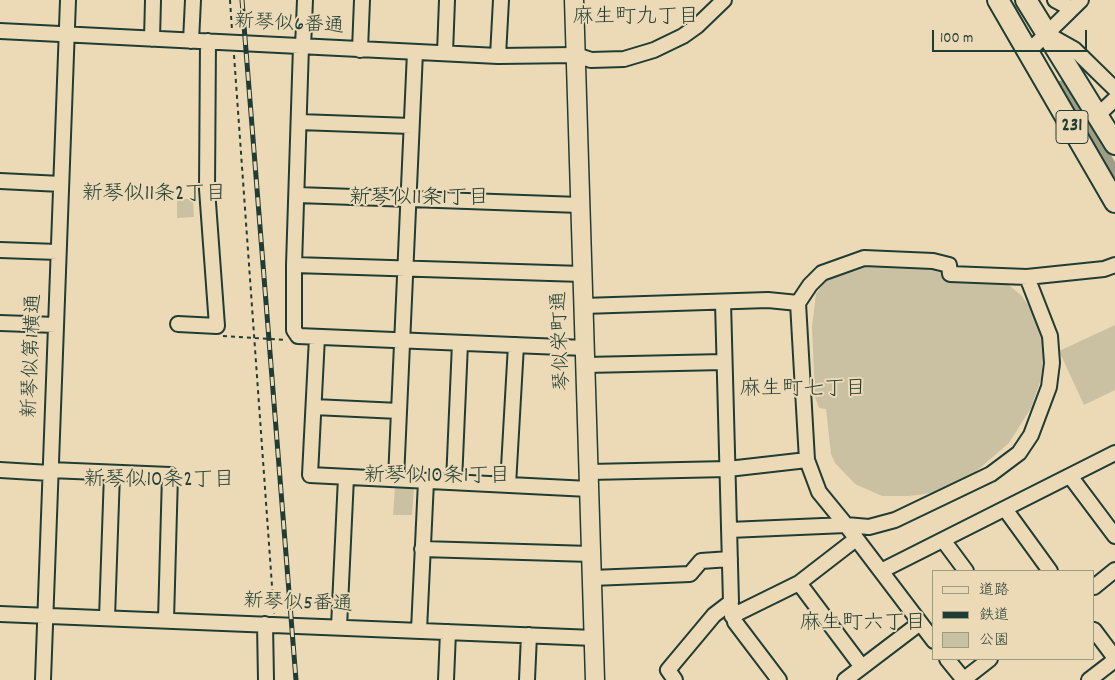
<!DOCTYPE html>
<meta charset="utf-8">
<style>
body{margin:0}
#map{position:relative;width:1115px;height:680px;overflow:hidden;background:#ecdab7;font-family:Dekko,"Klee One",sans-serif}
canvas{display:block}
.legend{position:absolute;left:932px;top:570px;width:162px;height:90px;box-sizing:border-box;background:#ecdab7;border:1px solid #9a9b83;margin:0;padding:6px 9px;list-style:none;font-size:15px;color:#1f3d34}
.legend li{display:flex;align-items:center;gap:10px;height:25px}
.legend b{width:25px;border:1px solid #9a9b83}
.scale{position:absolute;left:932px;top:30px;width:155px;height:22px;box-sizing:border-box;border:2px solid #1f3d34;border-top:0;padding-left:6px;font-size:15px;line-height:18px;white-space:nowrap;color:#1f3d34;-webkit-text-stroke:4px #ecdab7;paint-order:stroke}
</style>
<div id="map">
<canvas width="1115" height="680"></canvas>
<ul class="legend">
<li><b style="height:6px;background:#ecdab7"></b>道路</li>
<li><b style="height:6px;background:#1f3d34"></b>鉄道</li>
<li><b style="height:14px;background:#cac1a2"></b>公園</li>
</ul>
<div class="scale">100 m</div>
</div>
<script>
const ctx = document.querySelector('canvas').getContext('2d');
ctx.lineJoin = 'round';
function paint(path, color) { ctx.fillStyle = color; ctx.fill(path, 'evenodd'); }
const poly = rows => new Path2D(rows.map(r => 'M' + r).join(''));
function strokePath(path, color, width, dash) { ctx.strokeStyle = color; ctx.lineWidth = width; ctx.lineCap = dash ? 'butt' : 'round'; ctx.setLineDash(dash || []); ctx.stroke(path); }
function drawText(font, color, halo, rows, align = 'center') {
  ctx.font = font + ' Dekko,"Klee One",sans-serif'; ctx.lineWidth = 4; ctx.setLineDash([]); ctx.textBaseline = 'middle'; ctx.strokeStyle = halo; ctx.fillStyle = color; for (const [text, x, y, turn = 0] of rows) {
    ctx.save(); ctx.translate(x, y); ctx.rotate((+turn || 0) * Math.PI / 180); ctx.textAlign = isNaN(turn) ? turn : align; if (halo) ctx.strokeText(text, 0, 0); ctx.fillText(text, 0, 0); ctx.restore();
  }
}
paint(poly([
 [177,199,193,199,194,217,177,218],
 [914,263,944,268,943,277,993,284,1005,282,1021,295,1037,317,1044,345,1041,379,1031,408,1009,443,973,474,940,492,909,496,882,496,855,484,835,463,831,454,826,409,819,408,815,397,812,327,816,294,826,280,837,272,858,266],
 [1115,325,1115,390,1084,405,1059,351],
 [395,487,414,488,412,515,393,515]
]), '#cac1a2');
strokePath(poly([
 [1062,90,1115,181]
]), '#9d9e85', 19);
const minor = poly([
 [1055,0,1072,9],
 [0,31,498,56,576,55,591,60,624,59,654,50,683,36,697,26,724,0],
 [1049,35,1074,49,1115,89],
 [152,39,153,0],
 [191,41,193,0],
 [301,46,294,265,294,330,298,336,585,348],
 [303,47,305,0],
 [360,50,362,0],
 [1029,51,1081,0],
 [445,53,447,0],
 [498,56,501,0],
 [1098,115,1115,99],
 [299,122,411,126],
 [0,181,61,184],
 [297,195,580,205],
 [0,250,58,252],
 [864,258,933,261,949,265,950,274,1027,277,1050,336,1052,363,1049,387,1031,435,1019,453,991,474,895,520,869,527,846,525,819,492,807,460,798,303,810,285,822,273,864,258],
 [294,265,582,274],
 [1027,277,1104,269,1115,265],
 [583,306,768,300,798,303],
 [0,323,56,325],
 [178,324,217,326,207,189,208,41],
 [317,337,310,475,589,489],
 [585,365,724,362],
 [314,407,399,411],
 [0,470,50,473],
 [50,470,170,475,166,620],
 [589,472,728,469,807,460],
 [1070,476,1115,536],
 [396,479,415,52],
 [454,482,460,343],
 [508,485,516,345],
 [1005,509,1050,571],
 [729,530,846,525,934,641],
 [943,540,966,571],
 [422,549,591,554],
 [881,571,1115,453],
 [592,578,690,574,701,561,730,559],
 [799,583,862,667],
 [1094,587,1115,570],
 [732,608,735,622,779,680],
 [0,614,594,638],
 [732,616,799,583,856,539],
 [107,618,112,473],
 [265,624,266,680],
 [339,627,346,477],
 [419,630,426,481],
 [1094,630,1115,658],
 [947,659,964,680],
 [43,680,68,0],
 [446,680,448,632],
 [527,680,529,635],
 [675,680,668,670,714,615,731,602,723,302],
 [845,680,920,623],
 [963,680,990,659],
 [1089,680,1115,660]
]);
const major = poly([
 [574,0,595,680]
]);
const highway = poly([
 [998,0,1115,202],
 [1026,0,1115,144]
]);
strokePath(minor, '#1f3d34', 18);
strokePath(major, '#1f3d34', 21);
strokePath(highway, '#1f3d34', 24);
strokePath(poly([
 [230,0,232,30],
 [234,55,274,614],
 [223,336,285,340]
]), '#1f3d34', 2, [4, 4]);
strokePath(minor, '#ecdab7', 14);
strokePath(major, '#ecdab7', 18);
strokePath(highway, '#ecdab7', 20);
const rail = poly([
 [242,0,296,680]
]);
strokePath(rail, '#1f3d34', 5);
strokePath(rail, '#ecdab7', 3, [9]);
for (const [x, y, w] of [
 [1072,127,32]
]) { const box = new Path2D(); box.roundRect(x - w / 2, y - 16.5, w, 33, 4); ctx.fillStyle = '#ecdab7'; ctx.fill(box); strokePath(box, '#1f3d34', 1); }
drawText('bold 19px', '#1f3d34', null, [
 ["231",1072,127]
]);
drawText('20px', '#1f3d34', '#ecdab7', [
 ["新琴似6番通",289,26,3],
 ["琴似栄町通",563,341,-92],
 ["新琴似第1横通",34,356,-88],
 ["新琴似5番通",298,605,2]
]);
drawText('21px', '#1f3d34', '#ecdab7', [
 ["麻生町九丁目",636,19],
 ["新琴似11条2丁目",154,196],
 ["新琴似11条1丁目",419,200],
 ["麻生町七丁目",803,391],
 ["新琴似10条1丁目",437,478],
 ["新琴似10条2丁目",159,482],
 ["麻生町六丁目",863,625]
]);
</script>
